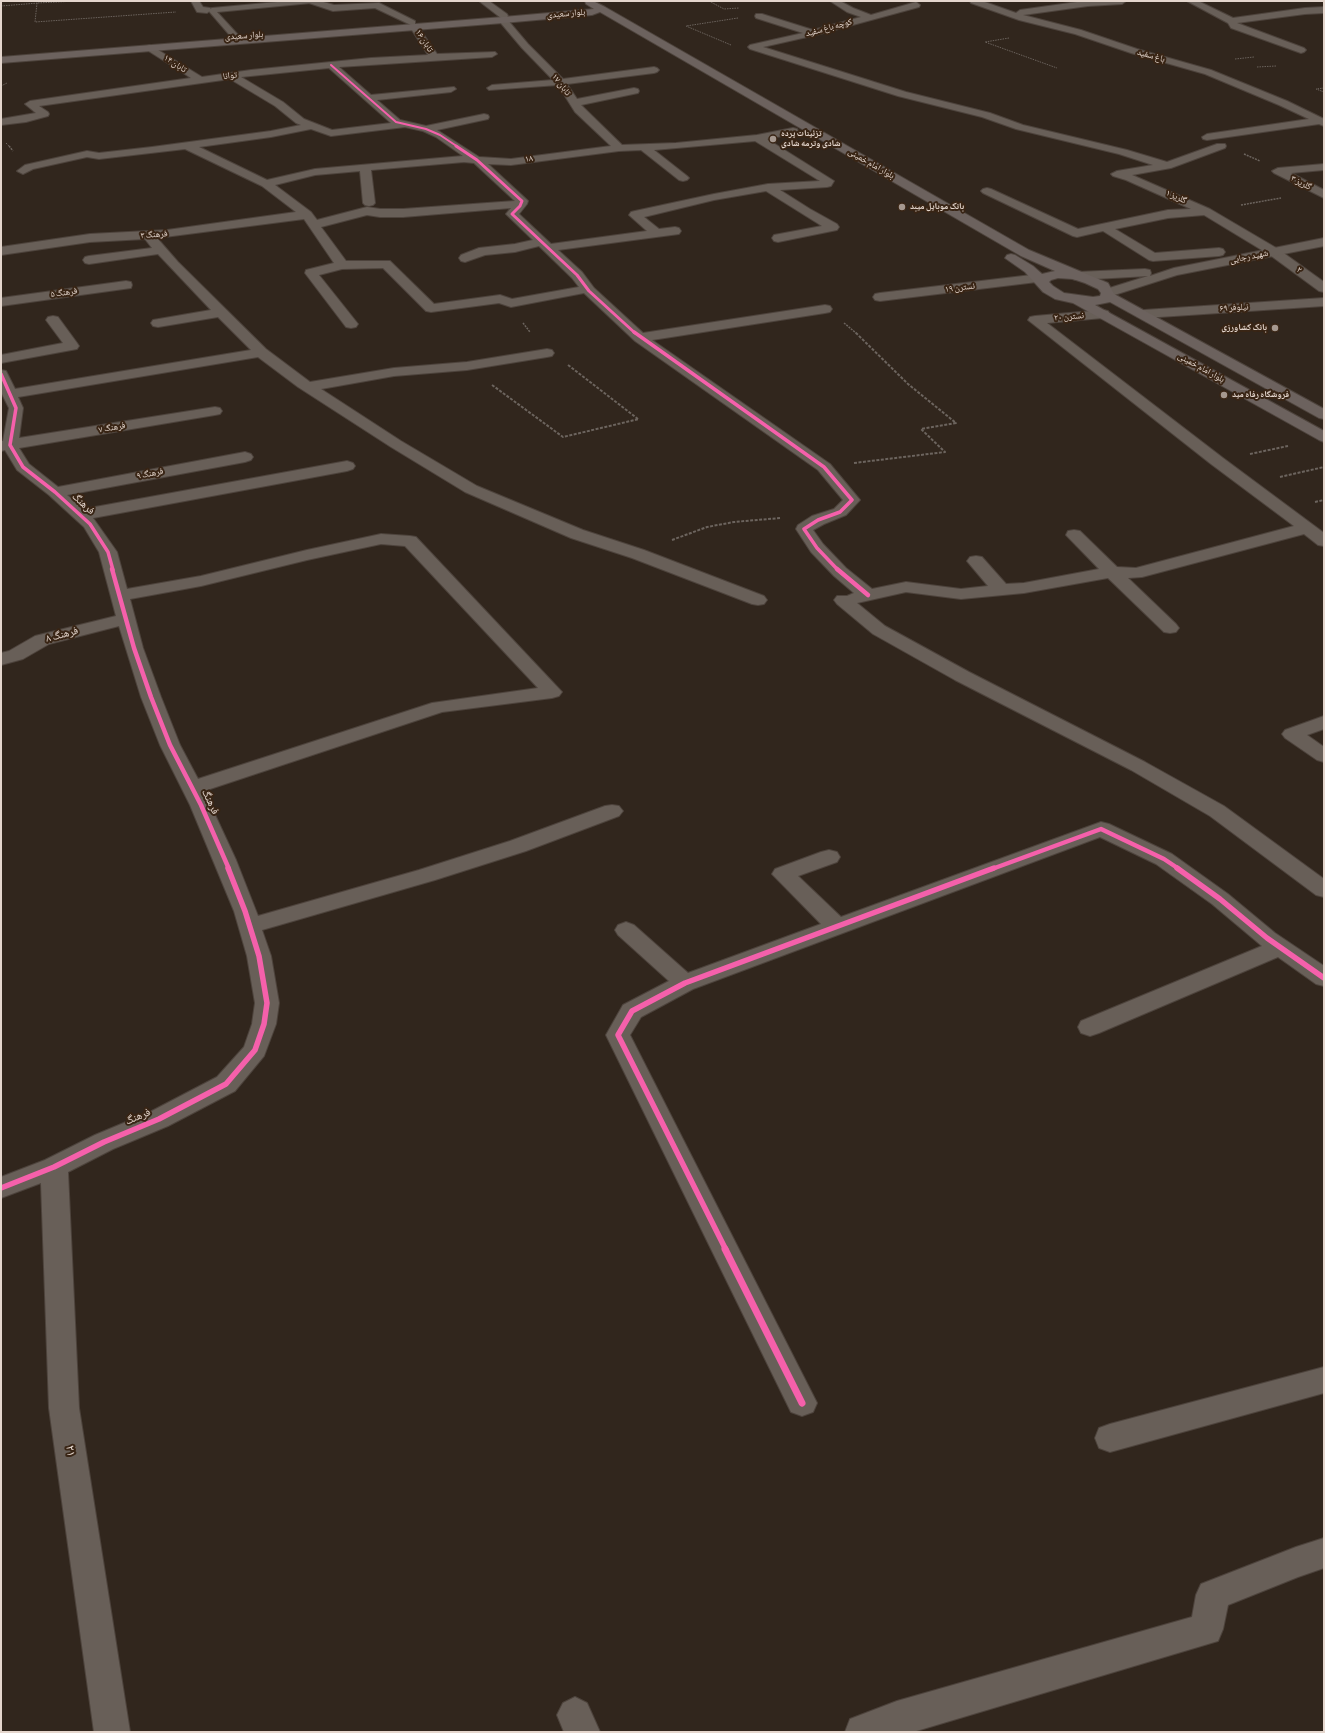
<!DOCTYPE html>
<meta charset="utf-8">
<style>
body{margin:0}
#map{position:relative;width:1325px;height:1733px;overflow:hidden;background:#31261d;font-family:"Sofia Sans Condensed",sans-serif}
canvas{display:block}
.frame{position:absolute;inset:0;border:2px solid #e4d6cd;pointer-events:none}
</style>
<div id="map">
<canvas width="1325" height="1733"></canvas>
<div class="frame"></div>
</div>
<script>
const ctx = document.querySelector('canvas').getContext('2d');
ctx.lineJoin = 'round';
const poly = rows => new Path2D(rows.map(r => 'M' + r).join(''));
function strokePath(path, color, width, dash) { ctx.strokeStyle = color; ctx.lineWidth = width; ctx.lineCap = dash ? 'butt' : 'round'; ctx.setLineDash(dash || []); ctx.stroke(path); }
function paint(path, color) { ctx.fillStyle = color; ctx.fill(path, 'evenodd'); }
function drawText(font, color, halo, rows, align = 'center') {
  ctx.font = font + ' "Sofia Sans Condensed","Noto Naskh Arabic",sans-serif'; ctx.lineWidth = 4; ctx.setLineDash([]); ctx.textBaseline = 'middle'; ctx.strokeStyle = halo; ctx.fillStyle = color; for (const [text, x, y, turn = 0] of rows) {
    ctx.save(); ctx.translate(x, y); ctx.rotate((+turn || 0) * Math.PI / 180); ctx.textAlign = isNaN(turn) ? turn : align; if (halo) ctx.strokeText(text, 0, 0); ctx.fillText(text, 0, 0); ctx.restore();
  }
}
const service = poly([
 [288,1,314,1,311,3,217,12,240,37,236,39,233,39,208,10,212,8,288,1]
]);
const minor = poly([
 [191,1,199,1,203,7,210,8,211,10,207,13,197,12,191,1],
 [308,1,320,1,334,5,379,3,415,21,415,25,417,25,437,54,495,52,497,54,492,57,339,67,371,95,454,87,456,89,451,92,377,100,400,120,426,126,484,114,488,115,489,117,488,119,437,130,479,157,511,159,611,146,575,112,558,85,489,90,487,88,492,85,553,80,522,48,500,22,499,20,501,18,479,1,489,1,507,14,508,16,506,18,528,44,563,79,654,67,657,68,659,70,657,72,654,73,567,84,577,99,634,88,638,89,639,91,638,93,581,105,622,145,676,143,757,135,793,128,797,129,798,131,797,133,767,139,834,181,831,186,827,187,780,190,810,209,837,224,839,227,837,230,778,242,774,241,772,238,774,235,822,226,766,191,714,200,644,217,659,229,675,227,679,228,681,231,679,234,558,250,582,272,594,288,643,333,825,305,830,306,832,309,830,312,825,313,652,340,830,464,860,500,846,515,824,524,813,530,823,544,846,568,872,589,906,582,961,589,988,586,967,561,970,557,976,556,982,557,1006,584,1024,583,1099,569,1066,535,1068,531,1074,530,1080,531,1117,567,1136,568,1294,526,1211,464,1028,320,1030,317,1035,316,1103,310,1108,311,1110,314,1108,317,1103,318,1047,323,1223,458,1324,533,1324,546,1318,545,1304,534,1142,577,1128,578,1176,624,1179,628,1176,632,1170,633,1164,632,1108,578,1024,593,961,599,906,592,857,603,885,626,969,672,1145,762,1224,806,1324,879,1324,897,1316,895,1210,816,1131,770,955,680,873,634,837,604,834,600,837,596,847,596,854,593,834,576,811,552,796,529,798,525,812,516,834,509,843,500,818,470,635,341,584,293,511,307,499,303,431,312,426,311,383,268,342,269,319,275,358,324,356,327,351,328,346,327,305,273,306,270,334,263,304,219,157,238,178,262,266,349,310,382,394,368,467,362,547,349,552,350,554,353,552,356,547,357,467,370,394,376,321,389,401,441,477,486,583,530,644,550,764,596,767,600,764,604,758,605,752,604,632,558,571,538,465,492,391,447,298,387,258,357,18,397,23,408,19,438,215,407,220,408,222,411,220,414,215,415,19,448,29,464,58,487,245,452,251,454,253,457,251,460,245,462,67,495,84,509,347,461,353,463,355,466,353,469,347,471,93,518,117,552,127,589,201,576,307,550,381,534,410,536,416,537,562,692,559,696,552,698,442,712,204,791,236,860,258,916,419,870,510,841,605,806,612,805,619,806,623,811,619,816,526,851,435,880,262,930,271,956,279,1003,276,1024,264,1056,235,1091,168,1126,113,1149,68,1172,79,1408,130,1732,94,1732,49,1408,41,1183,1,1198,1,1177,45,1160,95,1135,150,1112,217,1077,244,1047,252,1024,255,1003,247,956,234,911,190,805,160,745,141,697,119,626,49,644,23,659,1,665,1,653,9,651,35,636,116,616,99,552,84,527,49,495,17,470,5,450,1,451,1,441,3,441,9,408,2,394,1,370,6,371,15,389,251,350,218,317,158,327,153,326,151,323,153,320,211,310,158,254,89,264,85,263,83,260,85,257,89,256,152,248,145,239,90,242,1,255,1,247,90,234,167,230,296,212,262,186,185,149,99,159,87,157,33,169,23,174,17,171,25,165,87,151,99,153,152,147,271,131,301,125,296,123,275,106,230,79,39,106,48,112,49,114,48,116,26,122,1,125,1,119,36,113,25,104,30,101,191,78,147,50,145,48,147,46,150,45,202,77,251,70,371,58,428,55,410,27,411,25,375,8,333,11,309,3,308,1],
 [329,68,391,123,332,130,304,119,283,102,241,77,329,68],
 [405,127,423,131,436,137,463,156,315,169,267,180,199,147,271,137,311,129,331,136,405,127],
 [755,141,820,181,768,184,714,194,635,211,631,212,629,215,647,231,551,244,519,214,527,204,528,201,526,199,488,164,511,165,619,151,641,150,679,180,683,181,687,180,689,178,687,176,654,150,755,141],
 [464,162,474,163,515,201,403,209,380,209,367,207,317,220,311,212,275,185,315,175,360,171,363,203,365,205,369,206,373,205,375,203,371,170,464,162],
 [511,208,506,214,533,240,515,244,479,248,461,255,459,258,461,261,465,262,485,255,515,252,539,246,572,278,579,287,512,299,500,295,434,304,390,261,346,261,321,227,367,215,380,217,403,217,511,208],
 [381,544,405,546,538,688,432,703,198,779,180,745,161,697,143,648,130,599,201,586,307,560,381,544],
 [830,1,840,1,853,8,871,15,916,2,920,5,919,7,816,35,763,47,906,92,990,113,1023,125,1127,150,1167,162,1217,144,1225,144,1226,146,1225,148,1171,168,1132,175,1210,209,1278,249,1324,282,1324,292,1319,291,1270,255,1204,215,1168,218,1115,229,1155,253,1219,248,1223,249,1225,252,1223,255,1219,256,1153,261,1149,260,1103,231,1077,237,1073,236,983,193,981,191,983,189,987,188,991,189,1078,229,1168,210,1191,209,1126,180,1113,176,1111,174,1117,171,1153,165,1119,154,1016,129,982,117,898,96,750,49,748,47,750,45,803,33,756,18,755,16,756,14,762,14,813,30,861,17,847,12,830,1],
 [970,1,982,1,1016,13,1020,10,1084,1,1126,1,1122,4,1088,6,1023,15,1081,30,1137,49,1211,70,1287,101,1324,119,1324,126,1319,124,1207,140,1203,139,1202,137,1207,134,1309,119,1279,105,1205,74,1131,53,1075,34,1019,20,971,3,970,1],
 [1187,1,1198,1,1233,18,1305,8,1324,7,1324,13,1305,14,1237,23,1304,48,1306,50,1304,52,1301,53,1231,28,1228,23,1187,1],
 [1324,164,1324,170,1291,173,1324,190,1324,198,1274,173,1272,171,1278,168,1324,164],
 [1040,274,1045,275,1046,278,1045,281,880,301,875,300,873,297,875,294,880,293,1040,274],
 [126,281,131,282,132,285,131,288,1,306,1,298,126,281],
 [1324,298,1324,306,1144,318,1139,317,1137,314,1139,311,1144,310,1324,298],
 [53,316,58,317,77,343,79,346,77,349,1,363,1,355,63,343,46,320,48,317,53,316],
 [1324,716,1324,729,1307,735,1324,747,1324,762,1317,760,1285,738,1282,734,1285,730,1324,716],
 [1101,822,1109,824,1172,854,1228,894,1275,933,1324,966,1324,986,1316,984,1278,957,1099,1033,1090,1036,1081,1033,1078,1027,1081,1021,1262,946,1212,904,1156,864,1100,837,693,989,641,1017,630,1035,817,1403,813,1412,802,1416,791,1412,606,1035,623,1005,669,981,618,935,615,930,618,925,626,922,634,925,688,973,821,924,772,874,775,869,821,852,829,850,837,852,840,857,837,862,798,876,841,917,1101,822],
 [1324,1367,1324,1393,1110,1452,1099,1448,1095,1438,1099,1428,1110,1424,1324,1367],
 [1324,1538,1324,1568,1298,1577,1228,1605,1223,1629,1218,1641,913,1732,845,1732,850,1719,897,1701,1192,1617,1196,1595,1201,1584,1296,1547,1324,1538],
 [575,1697,587,1703,600,1732,564,1732,557,1715,563,1703,575,1697]
]);
const tertiary = poly([
 [1324,238,1324,246,1177,275,1108,297,1103,296,1101,293,1103,290,1148,276,1077,280,1072,279,1071,276,1072,273,1077,272,1145,269,1150,270,1151,273,1150,276,1174,268,1324,238]
]);
const secondary = poly([
 [585,1,593,1,605,7,1029,250,1108,283,1114,294,1324,409,1324,419,1319,418,1110,302,1095,305,1324,431,1324,442,1319,440,1073,303,1055,299,1043,292,1025,272,1005,258,1007,255,1011,254,1015,255,1033,266,1042,274,1055,271,1021,256,600,12,592,15,503,23,1,63,1,57,503,17,594,9,586,4,585,1],
 [1058,278,1073,279,1085,283,1098,289,1101,293,1100,296,1093,297,1064,293,1053,286,1049,282,1051,280,1058,278]
]);
strokePath(service, '#4d433c', 2);
strokePath(minor, '#4d433c', 2);
strokePath(tertiary, '#4d433c', 2);
strokePath(secondary, '#4d433c', 2);
strokePath(poly([
 [77,1,37,3,35,22,176,12],
 [709,1,724,9,739,8],
 [1,6,38,3],
 [1009,38,985,42,1057,68],
 [731,45,686,26,738,18],
 [1235,59,1254,57],
 [1257,67,1276,66],
 [1,86,7,83],
 [1324,88,1316,89,1324,92],
 [6,143,10,147]
]), '#6c645e', 1, [1.5, 1]);
strokePath(poly([
 [9,146,13,151],
 [1244,154,1260,161],
 [1241,205,1281,198],
 [523,323,530,332],
 [844,323,856,333]
]), '#6c645e', 1.5, [2, 1]);
strokePath(poly([
 [568,365,638,419],
 [492,385,563,437,639,419],
 [1250,454,1288,446],
 [854,463,945,452,921,429,956,423,908,384,855,332],
 [1280,477,1324,467],
 [1315,502,1324,500],
 [672,540,707,527,734,522,780,518]
]), '#6c645e', 2, [3, 1.5]);
paint(service, '#685f58');
paint(minor, '#685f58');
paint(tertiary, '#685f58');
paint(secondary, '#6c625e');
strokePath(poly([
 [331,65,396,122,426,129,440,135,458,147]
]), '#f560ab', 2);
strokePath(poly([
 [456,146,477,160,522,201,520,206,512,214,577,275,589,291,635,333]
]), '#f560ab', 3);
strokePath(poly([
 [634,332,824,467,852,500,840,512,818,520,804,529,817,548,838,570],
 [1,374,16,408,10,445,23,467,55,492,90,524,108,552,113,570]
]), '#f560ab', 3.5);
strokePath(poly([
 [112,569,134,648,151,697,170,745,201,805,229,869],
 [837,569,868,595],
 [992,869,1101,829,1164,859,1179,869]
]), '#f560ab', 4.5);
strokePath(poly([
 [1177,868,1220,899,1267,938,1324,978],
 [1,1188,54,1167,104,1142,159,1119,226,1084,255,1050,264,1024,267,1003,259,956,245,911,228,868],
 [726,1250,618,1035,632,1011,685,983,994,868]
]), '#f560ab', 5.5);
strokePath(poly([
 [725,1249,802,1403]
]), '#f560ab', 7);
for (const [x, y, r, color] of [
 [773,139,4,"#a5988f"],
 [902,207,4,"#a5988f"],
 [1275,328,4,"#a5988f"],
 [1224,395,4,"#a5988f"]
]) { const dot = new Path2D(); dot.arc(x, y, r, 0, 2 * Math.PI); ctx.fillStyle = color; ctx.fill(dot); strokePath(dot, '#392515', 1.5); }
drawText('9px', '#e4d6cd', '#392515', [
 ["بلوار سعیدی",566,14,-5],
 ["کوچه باغ سفید",829,28,-15],
 ["بلوار سعیدی",244,36,-4],
 ["تابان ۱۶",424,41,57],
 ["باغ سفید",1151,56,16],
 ["تابان ۱۴",175,64,33],
 ["توانا",230,76,-8],
 ["تابان ۱۷",561,85,52],
 ["۱۸",529,159,-7],
 ["بلوار امام خمینی",871,164,30],
 ["گلریز ۳",1301,183,28],
 ["گلریز ۱",1176,197,24],
 ["فرهنگ ۳",154,235,-4],
 ["شهید رجایی",1249,257,-11],
 ["۲",1299,270,36],
 ["نسترن ۱۹",960,288,-7],
 ["فرهنگ ۵",64,293,-8],
 ["نیلوفر ۶۹",1234,308,-4],
 ["نسترن ۲۰",1069,317,-5],
 ["بلوار امام خمینی",1201,368,29],
 ["فرهنگ ۷",112,428,-10],
 ["فرهنگ ۹",150,474,-11]
]);
drawText('bold 9px', '#e4d6cd', '#392515', [
 ["تزئینات پرده",781,134],
 ["شادی وترمه شادی",781,144],
 ["بانک موبایل میبد",910,207],
 ["بانک کشاورزی",1267,328,"right"],
 ["فروشگاه رفاه مید",1232,395]
], 'left');
drawText('11px', '#e4d6cd', '#392515', [
 ["فرهنگ",83,504,43],
 ["فرهنگ ۸",62,635,-15],
 ["فرهنگ",210,802,64],
 ["فرهنگ",138,1117,-23]
]);
drawText('13px', '#e4d6cd', '#392515', [
 ["۲۱",70,1451,82]
]);
</script>
